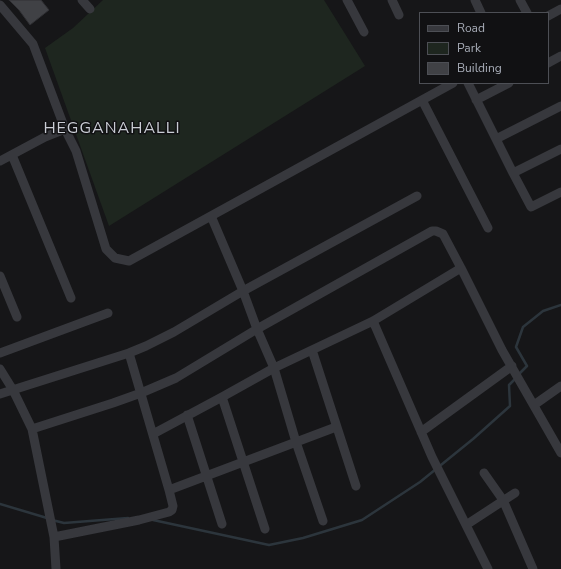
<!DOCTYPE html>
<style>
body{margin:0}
#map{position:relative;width:561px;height:569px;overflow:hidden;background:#161618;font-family:"Nunito Sans",sans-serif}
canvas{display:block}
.legend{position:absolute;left:419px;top:12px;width:130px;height:72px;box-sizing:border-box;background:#111113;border:1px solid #4d4f55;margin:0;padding:5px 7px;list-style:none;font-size:12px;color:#a8adb8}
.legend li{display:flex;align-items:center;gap:8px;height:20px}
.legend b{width:20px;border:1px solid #4d4f55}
</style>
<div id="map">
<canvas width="561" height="569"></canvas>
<ul class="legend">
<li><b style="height:5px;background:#37383d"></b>Road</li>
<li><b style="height:11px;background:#1e261f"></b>Park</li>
<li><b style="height:11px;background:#404145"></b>Building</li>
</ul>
</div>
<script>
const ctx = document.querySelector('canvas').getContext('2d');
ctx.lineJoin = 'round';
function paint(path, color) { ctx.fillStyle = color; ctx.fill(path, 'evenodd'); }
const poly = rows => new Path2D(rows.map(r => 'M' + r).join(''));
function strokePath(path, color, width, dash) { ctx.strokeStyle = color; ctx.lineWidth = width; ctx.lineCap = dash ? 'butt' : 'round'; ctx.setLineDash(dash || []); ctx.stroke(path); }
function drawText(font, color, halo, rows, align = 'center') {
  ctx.font = font + ' "Nunito Sans",sans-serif'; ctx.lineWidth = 3; ctx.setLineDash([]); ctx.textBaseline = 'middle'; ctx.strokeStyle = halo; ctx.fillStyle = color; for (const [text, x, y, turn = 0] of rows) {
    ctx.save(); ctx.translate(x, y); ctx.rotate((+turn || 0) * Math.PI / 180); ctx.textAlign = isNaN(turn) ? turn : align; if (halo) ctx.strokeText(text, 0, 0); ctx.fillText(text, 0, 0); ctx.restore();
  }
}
paint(poly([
 [103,0,324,0,365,66,109,226,45,48,73,28]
]), '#1e261f');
strokePath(poly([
 [519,374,527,366,516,347,523,327,543,311,561,305],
 [0,504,47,518],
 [52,520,64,523,128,518],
 [153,520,269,545,303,538,362,520,420,482,473,439,510,406,509,385,516,378]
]), '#2c353c', 2.5);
const building = poly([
 [9,0,41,0,49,10,30,25,19,10,9,0]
]);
paint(building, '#404145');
strokePath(building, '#303034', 1);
strokePath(poly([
 [82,0,90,9],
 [347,0,364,32],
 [392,0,399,15],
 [475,0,481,13],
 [520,0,527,13],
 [0,5,33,44,65,129],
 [548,16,561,9],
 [548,63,561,56],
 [468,83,513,173,531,207,561,192],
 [422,100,488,228],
 [476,100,509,83],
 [496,139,561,106],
 [12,155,71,298],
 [0,161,45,137,65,129,76,151,106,249,115,258,129,261,453,83],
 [513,173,561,149],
 [211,216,243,291,257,329,274,368,296,442,323,521],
 [0,276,17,317],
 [373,321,432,457,488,569],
 [312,350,356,486],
 [0,353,108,313],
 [0,369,13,390,32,429,54,537,56,569],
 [0,394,129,353,146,346,174,332,243,291,417,196],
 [222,397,265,529],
 [534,405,561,386],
 [187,415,222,524],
 [32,429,113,403,141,393,176,378,257,329,432,231,436,231,443,234,461,268],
 [421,432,512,366],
 [153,434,222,397,274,368,373,321,461,268,502,350,561,453],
 [484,473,503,500,533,569],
 [169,490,336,427],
 [466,525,515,493],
 [54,537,139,520,169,512,172,510,173,506,169,490,129,353]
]), '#37383d', 9);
ctx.letterSpacing = '1px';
drawText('16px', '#c9ccd4', '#111113', [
 ["HEGGANAHALLI",112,129]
]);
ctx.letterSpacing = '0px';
</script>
